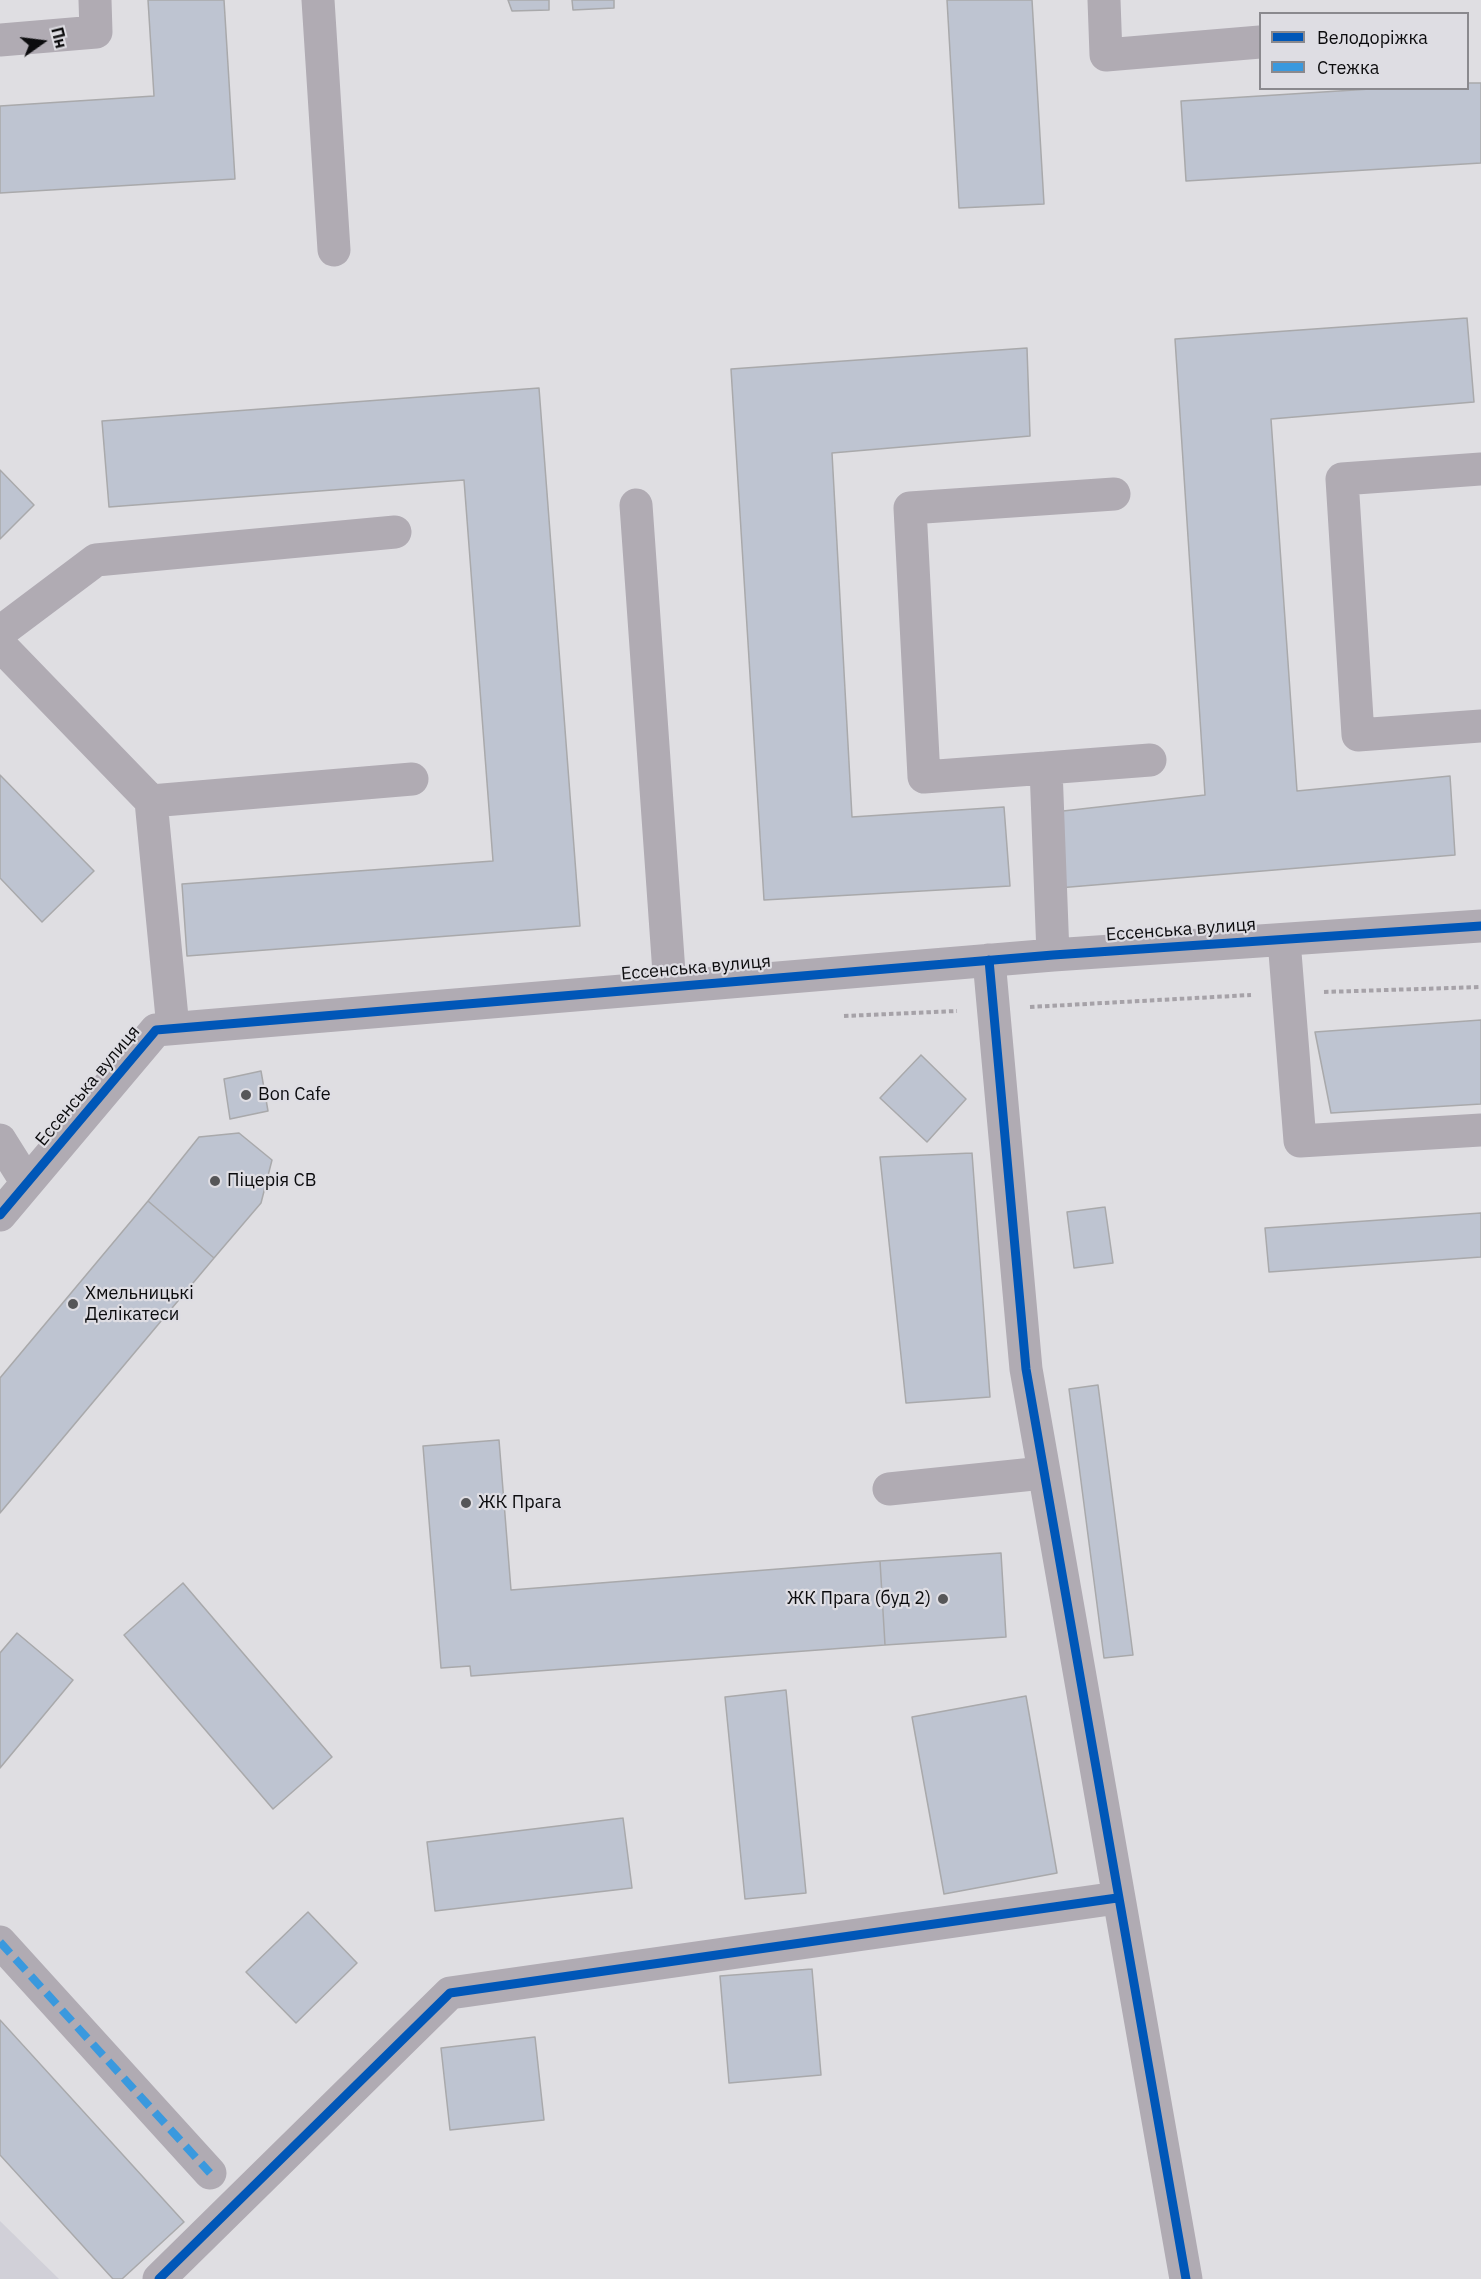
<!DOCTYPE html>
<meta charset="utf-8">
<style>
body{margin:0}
#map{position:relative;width:1481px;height:2279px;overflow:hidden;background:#dfdee2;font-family:"IBM Plex Sans",sans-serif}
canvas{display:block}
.legend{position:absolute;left:1259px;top:12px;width:210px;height:78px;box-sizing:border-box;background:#dedde3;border:2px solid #8a898e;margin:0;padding:8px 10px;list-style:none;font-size:18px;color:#0c0c0e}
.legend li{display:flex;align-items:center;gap:12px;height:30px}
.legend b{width:30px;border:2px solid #8a898e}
.north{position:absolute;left:12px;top:12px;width:60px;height:60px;-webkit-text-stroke:4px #dedde3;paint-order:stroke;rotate:76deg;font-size:16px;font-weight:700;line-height:24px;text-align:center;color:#0c0c0e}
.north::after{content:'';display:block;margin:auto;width:21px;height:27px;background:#0c0c0e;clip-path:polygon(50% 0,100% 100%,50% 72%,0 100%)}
</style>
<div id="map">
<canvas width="1481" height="2279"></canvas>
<ul class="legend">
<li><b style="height:8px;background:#0057b8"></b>Велодоріжка</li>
<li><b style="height:8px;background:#3a99de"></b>Стежка</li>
</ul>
<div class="north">Пн</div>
</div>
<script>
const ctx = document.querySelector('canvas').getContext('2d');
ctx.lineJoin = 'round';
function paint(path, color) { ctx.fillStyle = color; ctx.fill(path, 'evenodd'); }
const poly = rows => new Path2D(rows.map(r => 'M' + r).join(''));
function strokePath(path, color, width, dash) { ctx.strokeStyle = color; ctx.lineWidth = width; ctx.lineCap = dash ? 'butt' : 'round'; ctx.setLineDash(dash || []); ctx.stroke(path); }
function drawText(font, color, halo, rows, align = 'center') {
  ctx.font = font + ' "IBM Plex Sans",sans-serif'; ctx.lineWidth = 4.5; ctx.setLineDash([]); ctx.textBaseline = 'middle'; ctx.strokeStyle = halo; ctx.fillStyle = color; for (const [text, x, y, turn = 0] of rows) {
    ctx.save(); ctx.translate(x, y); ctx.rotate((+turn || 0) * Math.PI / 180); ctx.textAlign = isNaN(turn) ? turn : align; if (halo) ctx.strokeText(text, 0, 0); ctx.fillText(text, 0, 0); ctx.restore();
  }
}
paint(poly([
 [0,2221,59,2279,0,2279]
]), '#d1d0d8');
const building = poly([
 [148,0,224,0,235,179,0,193,0,106,154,96,148,0],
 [508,0,549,0,549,10,512,11,508,0],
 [572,0,614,0,614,8,573,10,572,0],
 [947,0,1032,0,1044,204,959,208,947,0],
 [1468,83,1481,83,1481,163,1186,181,1181,101,1386,88,1468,88,1468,83],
 [1467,318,1474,402,1271,419,1297,791,1450,776,1455,855,1058,888,1063,811,1205,795,1175,339,1467,318],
 [1027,348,1030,436,832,453,852,817,1004,807,1010,886,764,900,731,369,1027,348],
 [539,388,580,926,187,956,182,884,493,861,464,480,109,507,102,421,539,388],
 [0,470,34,505,0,539,0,470],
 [0,775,94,871,42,922,0,878,0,775],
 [1481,1020,1481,1104,1331,1113,1315,1032,1481,1020],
 [921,1055,966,1099,927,1142,880,1098,921,1055],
 [261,1071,268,1111,230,1119,224,1079,261,1071],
 [239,1133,272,1160,261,1203,214,1258,148,1201,199,1137,239,1133],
 [972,1153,990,1397,906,1403,880,1157,972,1153],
 [148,1201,214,1258,0,1513,0,1378,148,1201],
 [1105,1207,1113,1263,1074,1268,1067,1212,1105,1207],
 [1481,1213,1481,1257,1269,1272,1265,1228,1481,1213],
 [1098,1385,1133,1655,1104,1658,1069,1389,1098,1385],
 [499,1440,511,1590,880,1561,885,1645,471,1676,470,1666,441,1668,423,1446,499,1440],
 [1001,1553,1006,1637,885,1645,880,1561,1001,1553],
 [183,1583,332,1757,273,1809,124,1635,183,1583],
 [17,1633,73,1680,0,1768,0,1653,17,1633],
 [786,1690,806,1893,745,1899,725,1697,786,1690],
 [1026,1696,1057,1873,944,1894,912,1717,1026,1696],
 [623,1818,632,1888,435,1911,427,1842,623,1818],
 [308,1912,357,1963,296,2023,246,1972,308,1912],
 [812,1969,821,2075,729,2083,720,1976,812,1969],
 [0,2020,184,2222,122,2279,113,2279,0,2155,0,2020],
 [535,2037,544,2120,450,2130,441,2048,535,2037]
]);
paint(building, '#bec4d1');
strokePath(building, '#a9a9ab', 1.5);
strokePath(poly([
 [1324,992,1481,987],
 [1030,1007,1251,995],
 [844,1016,957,1011]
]), '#a6a2a8', 4, [4.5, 3]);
strokePath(poly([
 [318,0,334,250],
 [1104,0,1106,55,1260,42],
 [0,40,96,32,95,0],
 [1481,469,1342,479,1358,735,1481,726],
 [636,505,670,987],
 [0,632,96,560,395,532],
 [0,645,151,801],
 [1046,768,1150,760],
 [1284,940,1300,1141,1481,1130],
 [1053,955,1046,768,924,777,910,508,1114,494],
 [989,960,1026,1369,1186,2279],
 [173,1028,151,801,412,779],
 [0,1140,27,1183],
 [0,1215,156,1030,1053,955,1481,926],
 [889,1489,1043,1473],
 [0,1942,210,2173],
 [159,2279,450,1993,1117,1898]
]), '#b0abb3', 33);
strokePath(poly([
 [0,1942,210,2173]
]), '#3a99de', 8, [15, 8]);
strokePath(poly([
 [989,960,1026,1369,1186,2279],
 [0,1215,156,1030,1053,955,1481,926],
 [159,2279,450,1993,1117,1898]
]), '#0057b8', 9);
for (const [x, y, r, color] of [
 [246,1095,6,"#565658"],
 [215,1181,6,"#565658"],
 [73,1304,6,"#565658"],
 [466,1503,6,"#565658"],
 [943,1599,6,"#565658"]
]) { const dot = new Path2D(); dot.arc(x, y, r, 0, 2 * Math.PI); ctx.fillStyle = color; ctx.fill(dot); strokePath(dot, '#dedde3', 2); }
drawText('18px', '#0c0c0e', '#dedde3', [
 ["Ессенська вулиця",1181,930,-4],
 ["Ессенська вулиця",696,968,-5],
 ["Ессенська вулиця",88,1086,-50]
]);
drawText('18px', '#0c0c0e', '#dedde3', [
 ["Bon Cafe",258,1095],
 ["Піцерія СВ",227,1181],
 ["Хмельницькі",85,1294],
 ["Делікатеси",85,1315],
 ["ЖК Прага",478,1503],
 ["ЖК Прага (буд 2)",931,1599,"right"]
], 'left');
</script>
